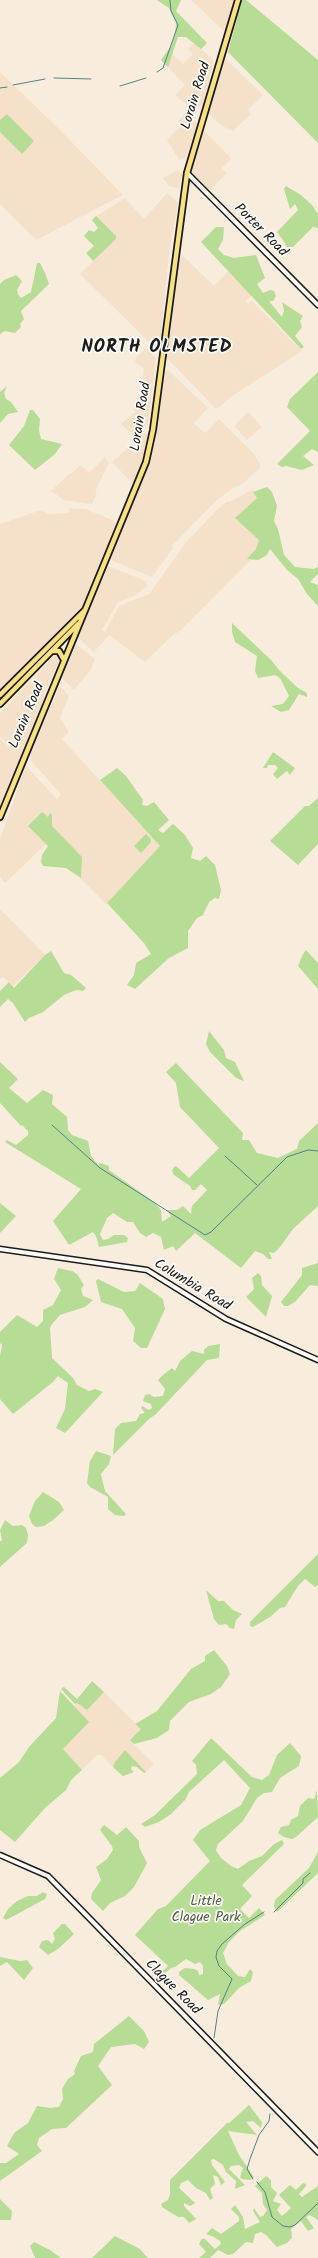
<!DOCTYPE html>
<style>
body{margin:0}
canvas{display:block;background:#f8ecdc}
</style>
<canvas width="318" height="2258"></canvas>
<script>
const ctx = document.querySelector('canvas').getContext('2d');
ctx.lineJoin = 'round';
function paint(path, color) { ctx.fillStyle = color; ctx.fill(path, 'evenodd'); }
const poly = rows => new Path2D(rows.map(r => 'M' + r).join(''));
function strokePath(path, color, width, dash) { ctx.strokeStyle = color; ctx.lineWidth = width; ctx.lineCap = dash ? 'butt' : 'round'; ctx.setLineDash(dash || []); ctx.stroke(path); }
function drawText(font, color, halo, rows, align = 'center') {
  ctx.font = font + ' Kalam,sans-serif'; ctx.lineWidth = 3.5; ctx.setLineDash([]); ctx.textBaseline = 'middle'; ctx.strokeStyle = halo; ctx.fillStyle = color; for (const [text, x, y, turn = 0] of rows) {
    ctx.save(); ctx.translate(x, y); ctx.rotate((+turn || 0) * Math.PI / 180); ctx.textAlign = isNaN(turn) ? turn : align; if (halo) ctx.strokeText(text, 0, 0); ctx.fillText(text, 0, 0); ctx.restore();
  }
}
paint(poly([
 [191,0,234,0,225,32],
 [193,44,196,44,213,60,213,64,203,104,193,110,175,95,185,85,168,67,172,53,183,64,193,54,188,49],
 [225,58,263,95,248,110,251,114,233,131,224,127,208,114],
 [0,72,60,130,123,195,36,240,0,204],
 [186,112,198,124,188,152,186,157,179,160,167,140,181,125,178,122],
 [204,131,230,157,230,160,222,168,227,173,209,191,191,173],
 [177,170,182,174,179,189,169,186,163,178],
 [167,193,178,202,170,246,160,342,159,346,155,348,80,274,115,239,95,217,125,198,144,219],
 [178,251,214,286,229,270,252,295,245,302,248,303,251,300,302,351,232,396,218,408,215,408,165,356],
 [145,349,148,349,156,359,148,425,134,436,121,424,136,411,133,410,141,391,144,369,135,362,136,358],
 [168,370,208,408,194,423,205,433,219,419,254,454,260,464,260,468,242,484,230,490,216,501,172,546,173,548,152,577,113,561,110,557,146,469,154,437,164,372],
 [248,412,262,427,247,440,234,426],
 [145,433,148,434,143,458,134,485,112,462],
 [105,457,109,463,95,491,97,493,92,504,64,500,51,491,70,473,71,474,81,465,89,473],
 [252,490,257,498,236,518,265,545,178,633,176,632,145,662,105,632,119,606,149,594,187,541,219,508,228,501,229,502],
 [68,508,86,509,114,521,116,524,83,606,75,618,0,694,0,524,41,510,49,514,68,513,70,511],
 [108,566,146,581,147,586,136,595,118,602,102,630,109,635,94,652,78,638],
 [76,644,95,659,90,671,74,690,62,678],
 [56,654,60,659,43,695,45,697,0,808,0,739,17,754,0,737,0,713],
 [60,686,69,696,60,718,69,732,62,739,160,846,106,904,46,844,5,883,0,877,0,839,26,766,57,799,61,794,31,761,30,754],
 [0,909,45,955,13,986,3,977,0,979],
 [104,1692,141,1729,130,1740,154,1764,146,1772,127,1752,113,1767,101,1755,97,1755,71,1780,37,1744,77,1703,87,1710]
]), '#f5e1c9');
paint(poly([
 [157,0,181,0,176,11,207,43,201,49,186,37,178,37,168,67,161,60,171,46,175,35,176,23,169,8],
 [242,0,246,0,318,60,318,143,228,52],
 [7,114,34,141,22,154,0,132,0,120],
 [286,186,301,195,312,205,318,214,318,228,313,227,293,247,286,247,285,243,277,232,298,210,295,204,290,209,284,189],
 [96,216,116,236,116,239,93,261,86,253,94,246,84,236,89,230,94,232,98,228,92,220],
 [216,227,224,227,223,240,218,249,224,255,234,258,256,255,265,278,257,284,263,293,270,290,274,291,276,296,273,301,269,301,282,317,284,310,282,302,303,316,300,321,302,327,295,336,304,347,301,349,201,242],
 [37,263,40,263,45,273,49,284,21,311,24,319,20,324,21,327,15,333,5,331,0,334,0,284,4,280,16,275,22,281,17,290,18,294,21,298,31,292],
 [318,372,318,452,312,449,303,456,314,465,302,470,286,466,282,467,277,464,310,431,287,407,290,399],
 [7,386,4,393,6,399,11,402,18,412,8,414,0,423,0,392],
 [30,410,33,410,40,419,39,430,41,439,62,444,55,454,35,470,9,445,24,426],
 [267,487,272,492,277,506,274,521,278,529,284,555,295,567,313,569,318,567,318,574,310,582,318,585,318,606,307,594,298,579,287,570,270,549,267,555,258,560,247,559,256,549,259,540,235,518,257,498,253,492],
 [232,623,271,660,280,671,298,688,307,693,307,697,299,694,289,710,281,712,271,706,283,704,289,696,280,678,275,675,258,678,255,671,257,656,235,642,232,632],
 [273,752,295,768,290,775,287,771,277,779,273,774,278,768,275,765,268,765,267,768,263,768],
 [117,768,126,776,143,800,142,805,147,806,154,802,169,820,158,830,163,833,173,824,185,835,193,848,191,858,200,861,206,856,215,865,221,890,219,899,215,898,209,902,203,915,197,918,188,931,188,948,169,958,135,989,127,985,134,975,136,963,151,954,144,943,107,903,160,846,100,780],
 [318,798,318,844,298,865,270,841,305,806,309,806],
 [42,812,48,817,50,813,52,815,52,826,82,857,81,878,66,868,43,866,41,862,42,855,48,846,28,826],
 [146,834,151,839,151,842,141,853,134,846],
 [306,950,318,963,318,989,298,966,303,954],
 [51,951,64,973,71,975,86,988,83,991,76,990,64,995,43,1012,29,1018,25,1022,13,1003,8,999,0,1007,0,991,9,982,14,988,45,955],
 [209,1031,224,1050,226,1058,235,1062,244,1081,236,1078,210,1052,206,1044],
 [0,1062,18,1079,9,1088,27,1103,43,1090,53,1095,52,1104,67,1117,68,1130,72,1135,88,1141,91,1156,98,1165,101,1163,109,1166,109,1170,154,1202,161,1210,162,1222,171,1216,167,1210,177,1210,183,1206,191,1214,192,1206,207,1190,201,1184,195,1190,192,1190,190,1186,174,1175,172,1171,174,1167,176,1166,189,1178,219,1148,180,1107,176,1083,166,1072,176,1063,243,1133,242,1140,249,1140,257,1153,278,1158,297,1149,299,1141,318,1123,318,1206,293,1229,280,1247,274,1253,269,1252,272,1259,268,1259,263,1254,255,1251,241,1268,195,1233,176,1251,173,1246,164,1250,161,1237,153,1233,146,1237,140,1233,133,1222,127,1222,113,1213,107,1218,100,1234,103,1240,108,1239,114,1235,124,1235,128,1238,127,1242,99,1247,96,1236,93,1232,69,1245,53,1221,81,1189,5,1142,7,1140,16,1145,28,1135,28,1131,22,1125,21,1126,0,1103],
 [0,1203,16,1216,0,1233],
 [318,1263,318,1286,310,1285,295,1302,288,1306,284,1306,281,1302,302,1275,302,1268],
 [58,1268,72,1271,77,1274,84,1285,81,1289,83,1296,93,1300,85,1307,60,1315,52,1324,50,1328,52,1358,73,1378,77,1385,89,1391,95,1389,103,1392,65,1433,56,1428,65,1409,68,1383,58,1376,53,1382,13,1414,0,1399,0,1356,2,1345,0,1343,0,1332,17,1315,37,1327,43,1321,43,1310,53,1305,61,1290,54,1279],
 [258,1273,261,1276,262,1285,272,1296,266,1317,246,1297,254,1289,252,1278],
 [98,1279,124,1292,135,1291,140,1283,163,1299,165,1309,147,1348,141,1348,133,1341,135,1328,122,1309,101,1302,96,1281],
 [220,1344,219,1358,207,1360,155,1415,150,1418,113,1455,115,1429,121,1423,136,1421,140,1414,145,1413,141,1408,142,1406,149,1410,152,1408,151,1404,143,1401,145,1395,149,1394,154,1397,163,1396,165,1389,158,1380,163,1375,172,1368,175,1371,180,1361,192,1351,204,1354,204,1350,208,1346],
 [96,1451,111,1456,109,1464,101,1474,102,1479,105,1491,126,1514,124,1516,115,1515,108,1509,108,1497,90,1487,87,1483,90,1461],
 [43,1492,59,1502,64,1510,53,1520,44,1526,36,1527,32,1524,29,1516,35,1501],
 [5,1520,13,1526,22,1525,26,1528,28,1535,27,1543,0,1567,0,1542,2,1540,0,1530],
 [318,1554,318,1585,315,1587,305,1579,298,1586,285,1607,280,1608,270,1617,253,1627,250,1626,250,1622],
 [206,1590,218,1601,224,1601,233,1610,242,1614,236,1620,234,1629,230,1628,226,1624,219,1625,214,1619],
 [214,1650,227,1666,230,1674,221,1687,211,1694,189,1702,170,1721,169,1730,157,1738,134,1744,130,1740,141,1729,135,1724,157,1711,191,1669,205,1661,205,1656],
 [92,1681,104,1692,87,1710,77,1703,75,1704,61,1689,64,1687,77,1699],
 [60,1691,89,1722,63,1749,82,1770,71,1780,66,1790,45,1808,15,1842,0,1830,0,1778,19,1762,29,1747,56,1718],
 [211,1738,252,1777,262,1780,269,1775,277,1755,290,1743,301,1756,299,1766,280,1778,272,1792,264,1793,257,1798,243,1821,218,1844,216,1850,221,1858,231,1866,238,1869,249,1861,262,1856,274,1844,282,1840,284,1844,242,1885,252,1896,240,1909,249,1918,259,1908,265,1915,240,1931,229,1942,223,1953,227,1964,238,1976,245,1977,250,1969,253,1972,251,1981,239,1988,224,2004,218,2005,220,1994,208,2000,179,1975,179,1972,185,1968,194,1969,198,1971,199,1975,203,1974,203,1966,200,1962,195,1964,186,1959,175,1967,171,1968,156,1982,154,1980,168,1966,135,1935,158,1909,166,1906,210,1861,193,1840,200,1830,241,1805,250,1788,224,1760,189,1792,185,1800,171,1814,159,1822,145,1827,141,1824,155,1815,197,1774,196,1765,192,1761],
 [125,1750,127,1752,146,1772,144,1773,137,1767,132,1766,131,1769,134,1772,123,1776,116,1770,113,1767,115,1762],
 [317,1790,318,1817,296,1837,292,1839,284,1837,278,1833,281,1827,289,1825,291,1820,298,1816,300,1806,308,1798,314,1799],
 [104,1825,117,1835,126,1827,139,1841,139,1847,147,1863,134,1887,125,1896,110,1903,103,1911,91,1899,92,1893,101,1880,96,1867,107,1859,113,1850,112,1846,100,1830],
 [318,1852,318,1873,277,1912,274,1906,275,1900,309,1868],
 [43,1892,47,1894,45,1899,6,1920,3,1918,8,1909,17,1901,28,1896,37,1896],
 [62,1924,65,1924,74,1934,58,1949,48,1955,39,1947,42,1941,48,1940,52,1944,55,1939,53,1933],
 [0,1957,20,1961,27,1960,33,1968,24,1980,7,1962,0,1966],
 [129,2016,144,2031,149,2042,144,2049,135,2044,111,2047,98,2066,112,2085,66,2128,52,2129,39,2138,37,2145,42,2151,0,2181,0,2163,6,2163,19,2154,7,2146,14,2133,28,2123,37,2106,50,2108,59,2107,63,2099,62,2089,68,2079,75,2074,74,2071,81,2056,93,2052,94,2044],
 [249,2105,262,2122,261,2128,253,2121,246,2122,257,2135,228,2131,239,2155,254,2177,250,2180,242,2179,240,2177,243,2168,239,2165,231,2166,229,2169,245,2185,235,2189,236,2181,226,2172,223,2165,214,2159,211,2160,212,2165,225,2182,221,2185,218,2177,213,2175,215,2184,210,2189,213,2198,210,2200,206,2193,196,2188,188,2180,181,2183,179,2188,195,2203,190,2206,184,2203,184,2206,196,2219,189,2223,184,2217,178,2217,162,2207,161,2204,168,2200,170,2194,170,2180,227,2123,229,2123],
 [266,2176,271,2180,271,2187,277,2193,273,2201,281,2204,277,2210,282,2216,291,2208,279,2195,290,2185,296,2190,303,2183,306,2184,306,2186,299,2194,302,2197,318,2186,318,2220,310,2215,306,2217,314,2228,308,2231,301,2221,291,2229,292,2238,287,2243,277,2247,266,2235,261,2232,255,2234,253,2243,246,2242,233,2254,228,2255,218,2250,210,2258,199,2258,206,2252,199,2244,201,2240,204,2238,215,2249,221,2244,220,2241,214,2237,206,2234,212,2228,221,2234,239,2221,239,2217,231,2209,235,2205,243,2217,245,2229,260,2222,253,2211,254,2208,260,2217,263,2216,267,2210,263,2204,262,2193,255,2186],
 [0,2199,12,2211,11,2220,0,2220],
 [115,2236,140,2249,148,2258,92,2258],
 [34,2242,50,2250,61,2258,35,2258,30,2246]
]), '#b7dc96');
strokePath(poly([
 [157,72,163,68,178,25,171,11,170,0],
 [54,78,91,79],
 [13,85,45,79],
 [120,86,146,78],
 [0,88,7,87],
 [52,1125,100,1168,205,1235,211,1232,287,1157,308,1150,318,1151],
 [225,1156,257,1185],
 [274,1912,303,1883,303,1879,310,1873],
 [214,2038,218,2011,232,1979,219,1966,216,1957,217,1951,222,1944,245,1924,264,1912],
 [253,2179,247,2169,250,2159,259,2135,269,2121,270,2114],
 [257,2182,265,2192,272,2217,283,2226,290,2227,295,2225,318,2203]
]), '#528387', 1);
const secondary = poly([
 [187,173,318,305],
 [0,1249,147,1270,226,1319,318,1360],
 [0,1855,48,1876,318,2152]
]);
const primary = poly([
 [52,651,59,651,64,660],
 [0,695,84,611],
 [0,704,78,624],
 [0,817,146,462,153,430,187,173,238,0]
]);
strokePath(secondary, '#1c1c1c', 7);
strokePath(primary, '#1c1c1c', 8);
strokePath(secondary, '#fdfcf7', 4);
strokePath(primary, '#f8e181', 4.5);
drawText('14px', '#1c1c1c', '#fdfcf7', [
 ["Lorain Road",197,96,-73],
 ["Porter Road",260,231,45],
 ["Lorain Road",142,417,-81],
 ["Lorain Road",28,716,-67],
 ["Columbia Road",192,1286,31],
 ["Clague Road",172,1988,45]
]);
drawText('14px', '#525f47', '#fdfcf7', [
 ["Little",206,1903],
 ["Clague Park",206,1919]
]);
ctx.letterSpacing = '1px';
drawText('bold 18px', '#1c1c1c', '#fdfcf7', [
 ["NORTH OLMSTED",157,349]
]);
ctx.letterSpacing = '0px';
</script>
